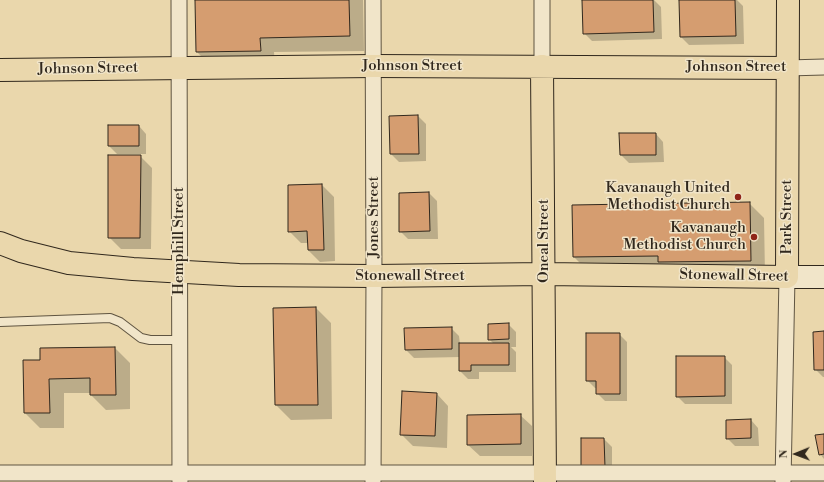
<!DOCTYPE html>
<style>
body{margin:0}
#map{position:relative;width:824px;height:482px;overflow:hidden;background:#ead7ac;font-family:"Libre Bodoni",serif}
canvas{display:block}
.north{position:absolute;left:776px;top:434px;width:40px;height:40px;-webkit-text-stroke:3px #f1e5c9;paint-order:stroke;rotate:269deg;font-size:11px;font-weight:700;line-height:16px;text-align:center;color:#31281d}
.north::after{content:'';display:block;margin:auto;width:14px;height:18px;background:#31281d;clip-path:polygon(50% 0,100% 100%,50% 72%,0 100%)}
</style>
<div id="map">
<canvas width="824" height="482"></canvas>
<div class="north">N</div>
</div>
<script>
const ctx = document.querySelector('canvas').getContext('2d');
ctx.lineJoin = 'round';
function paint(path, color) { ctx.fillStyle = color; ctx.fill(path, 'evenodd'); }
const poly = rows => new Path2D(rows.map(r => 'M' + r).join(''));
function strokePath(path, color, width, dash) { ctx.strokeStyle = color; ctx.lineWidth = width; ctx.lineCap = dash ? 'butt' : 'round'; ctx.setLineDash(dash || []); ctx.stroke(path); }
function drawText(font, color, halo, rows, align = 'center') {
  ctx.font = font + ' "Libre Bodoni",serif'; ctx.lineWidth = 3; ctx.setLineDash([]); ctx.textBaseline = 'middle'; ctx.strokeStyle = halo; ctx.fillStyle = color; for (const [text, x, y, turn = 0] of rows) {
    ctx.save(); ctx.translate(x, y); ctx.rotate((+turn || 0) * Math.PI / 180); ctx.textAlign = isNaN(turn) ? turn : align; if (halo) ctx.strokeText(text, 0, 0); ctx.fillText(text, 0, 0); ctx.restore();
  }
}
paint(poly([
 [196,0,363,0,364,51,274,52,275,65,212,67,197,52],
 [619,0,654,0,661,7,662,39,592,41,584,33],
 [680,0,737,0,743,6,744,44,689,45,681,37],
 [418,116,426,124,426,161,399,162,391,154,390,117],
 [139,126,146,134,146,154,117,154,109,146],
 [620,134,656,134,663,142,664,162,629,163,621,155],
 [140,156,152,168,151,249,121,249,109,237],
 [322,185,334,197,335,261,320,262,308,250,308,243,301,243,289,231],
 [429,193,437,201,438,239,408,239,400,231],
 [749,203,764,218,765,275,589,272,574,257],
 [316,308,331,323,332,419,291,420,276,405],
 [508,324,516,332,516,347,511,347,516,352,516,372,479,372,479,379,468,379,460,371,460,357,414,358,406,350,451,328,459,336,460,344,494,344,489,339],
 [824,332,824,377,823,377,815,369],
 [619,334,627,342,627,401,605,401,597,393,597,388,595,388,587,380],
 [115,348,130,363,130,409,106,410,91,395,91,393,64,393,64,428,40,428,25,413,41,361],
 [724,357,732,365,732,404,685,404,677,396],
 [437,394,448,406,447,448,413,446,401,434],
 [520,415,532,426,532,456,480,456,468,445],
 [751,420,758,428,759,446,735,446,727,438],
 [824,435,824,459,820,454],
 [582,439,604,439,612,447,612,475]
]), '#0003');
const building = poly([
 [195,0,349,0,350,36,260,38,261,51,196,52,195,0],
 [582,0,653,0,654,32,583,34,582,0],
 [679,0,735,0,736,36,680,37,679,0],
 [418,115,419,154,390,154,389,116,418,115],
 [108,125,139,125,139,146,108,146,108,125],
 [619,133,656,133,656,155,620,155,619,133],
 [108,155,141,155,140,238,108,238,108,155],
 [322,184,324,250,308,250,307,231,288,232,288,185,322,184],
 [429,192,430,231,399,232,399,193,429,192],
 [750,202,751,261,658,262,658,256,573,257,572,205,750,202],
 [316,307,318,405,275,405,273,308,316,307],
 [509,323,509,339,488,340,488,324,509,323],
 [452,327,452,349,405,350,404,328,452,327],
 [824,331,824,370,814,370,813,332,824,331],
 [586,333,620,333,620,394,596,394,596,381,586,381,586,333],
 [459,343,509,343,509,365,471,365,471,371,459,371,459,343],
 [115,347,116,395,90,395,90,378,49,379,50,413,24,413,23,360,40,360,40,348,115,347],
 [676,356,725,356,725,396,676,397,676,356],
 [402,391,437,393,435,436,400,435,402,391],
 [521,414,521,444,467,445,467,415,521,414],
 [751,419,751,438,726,439,726,420,751,419],
 [824,434,824,454,819,455,815,435,824,434],
 [581,438,604,438,605,467,581,468,581,438]
]);
paint(building, '#d59d70');
strokePath(building, '#31281d', 1);
const lane = poly([
 [0,322,110,318,120,322,141,338,150,340,179,340]
]);
const street = poly([
 [179,0,180,482],
 [542,0,542,66],
 [787,68,824,67],
 [0,473,824,473],
 [373,482,374,276,373,0],
 [783,482,787,277]
]);
const secondary = poly([
 [787,277,824,277]
]);
const primary = poly([
 [542,66,545,482],
 [0,70,374,66,787,68],
 [0,243,21,251,69,263,133,269,239,275,374,276,544,274,787,277,788,0]
]);
strokePath(lane, '#5f5441', 10);
strokePath(street, '#5f5441', 17);
strokePath(secondary, '#31281d', 24);
strokePath(primary, '#31281d', 24);
strokePath(lane, '#f1e5c9', 8);
strokePath(street, '#f1e5c9', 15);
strokePath(secondary, '#f1e5c9', 22);
strokePath(primary, '#ead7ac', 22);
for (const [x, y, r, color] of [
 [738,197,4,"#8f2418"],
 [754,237,4,"#8f2418"]
]) { const dot = new Path2D(); dot.arc(x, y, r, 0, 2 * Math.PI); ctx.fillStyle = color; ctx.fill(dot); strokePath(dot, '#f1e5c9', 1.5); }
drawText('15px', '#31281d', '#f1e5c9', [
 ["Johnson Street",412,66],
 ["Johnson Street",736,67],
 ["Johnson Street",88,69,-1],
 ["Jones Street",374,217,-90],
 ["Park Street",787,217,-90],
 ["Hemphill Street",179,241,-90],
 ["Oneal Street",544,241,-90],
 ["Stonewall Street",410,276],
 ["Stonewall Street",734,276,1]
]);
drawText('15px', '#31281d', '#f1e5c9', [
 ["Kavanaugh United",730,188],
 ["Methodist Church",730,205],
 ["Kavanaugh",746,228],
 ["Methodist Church",746,245]
], 'right');
</script>
